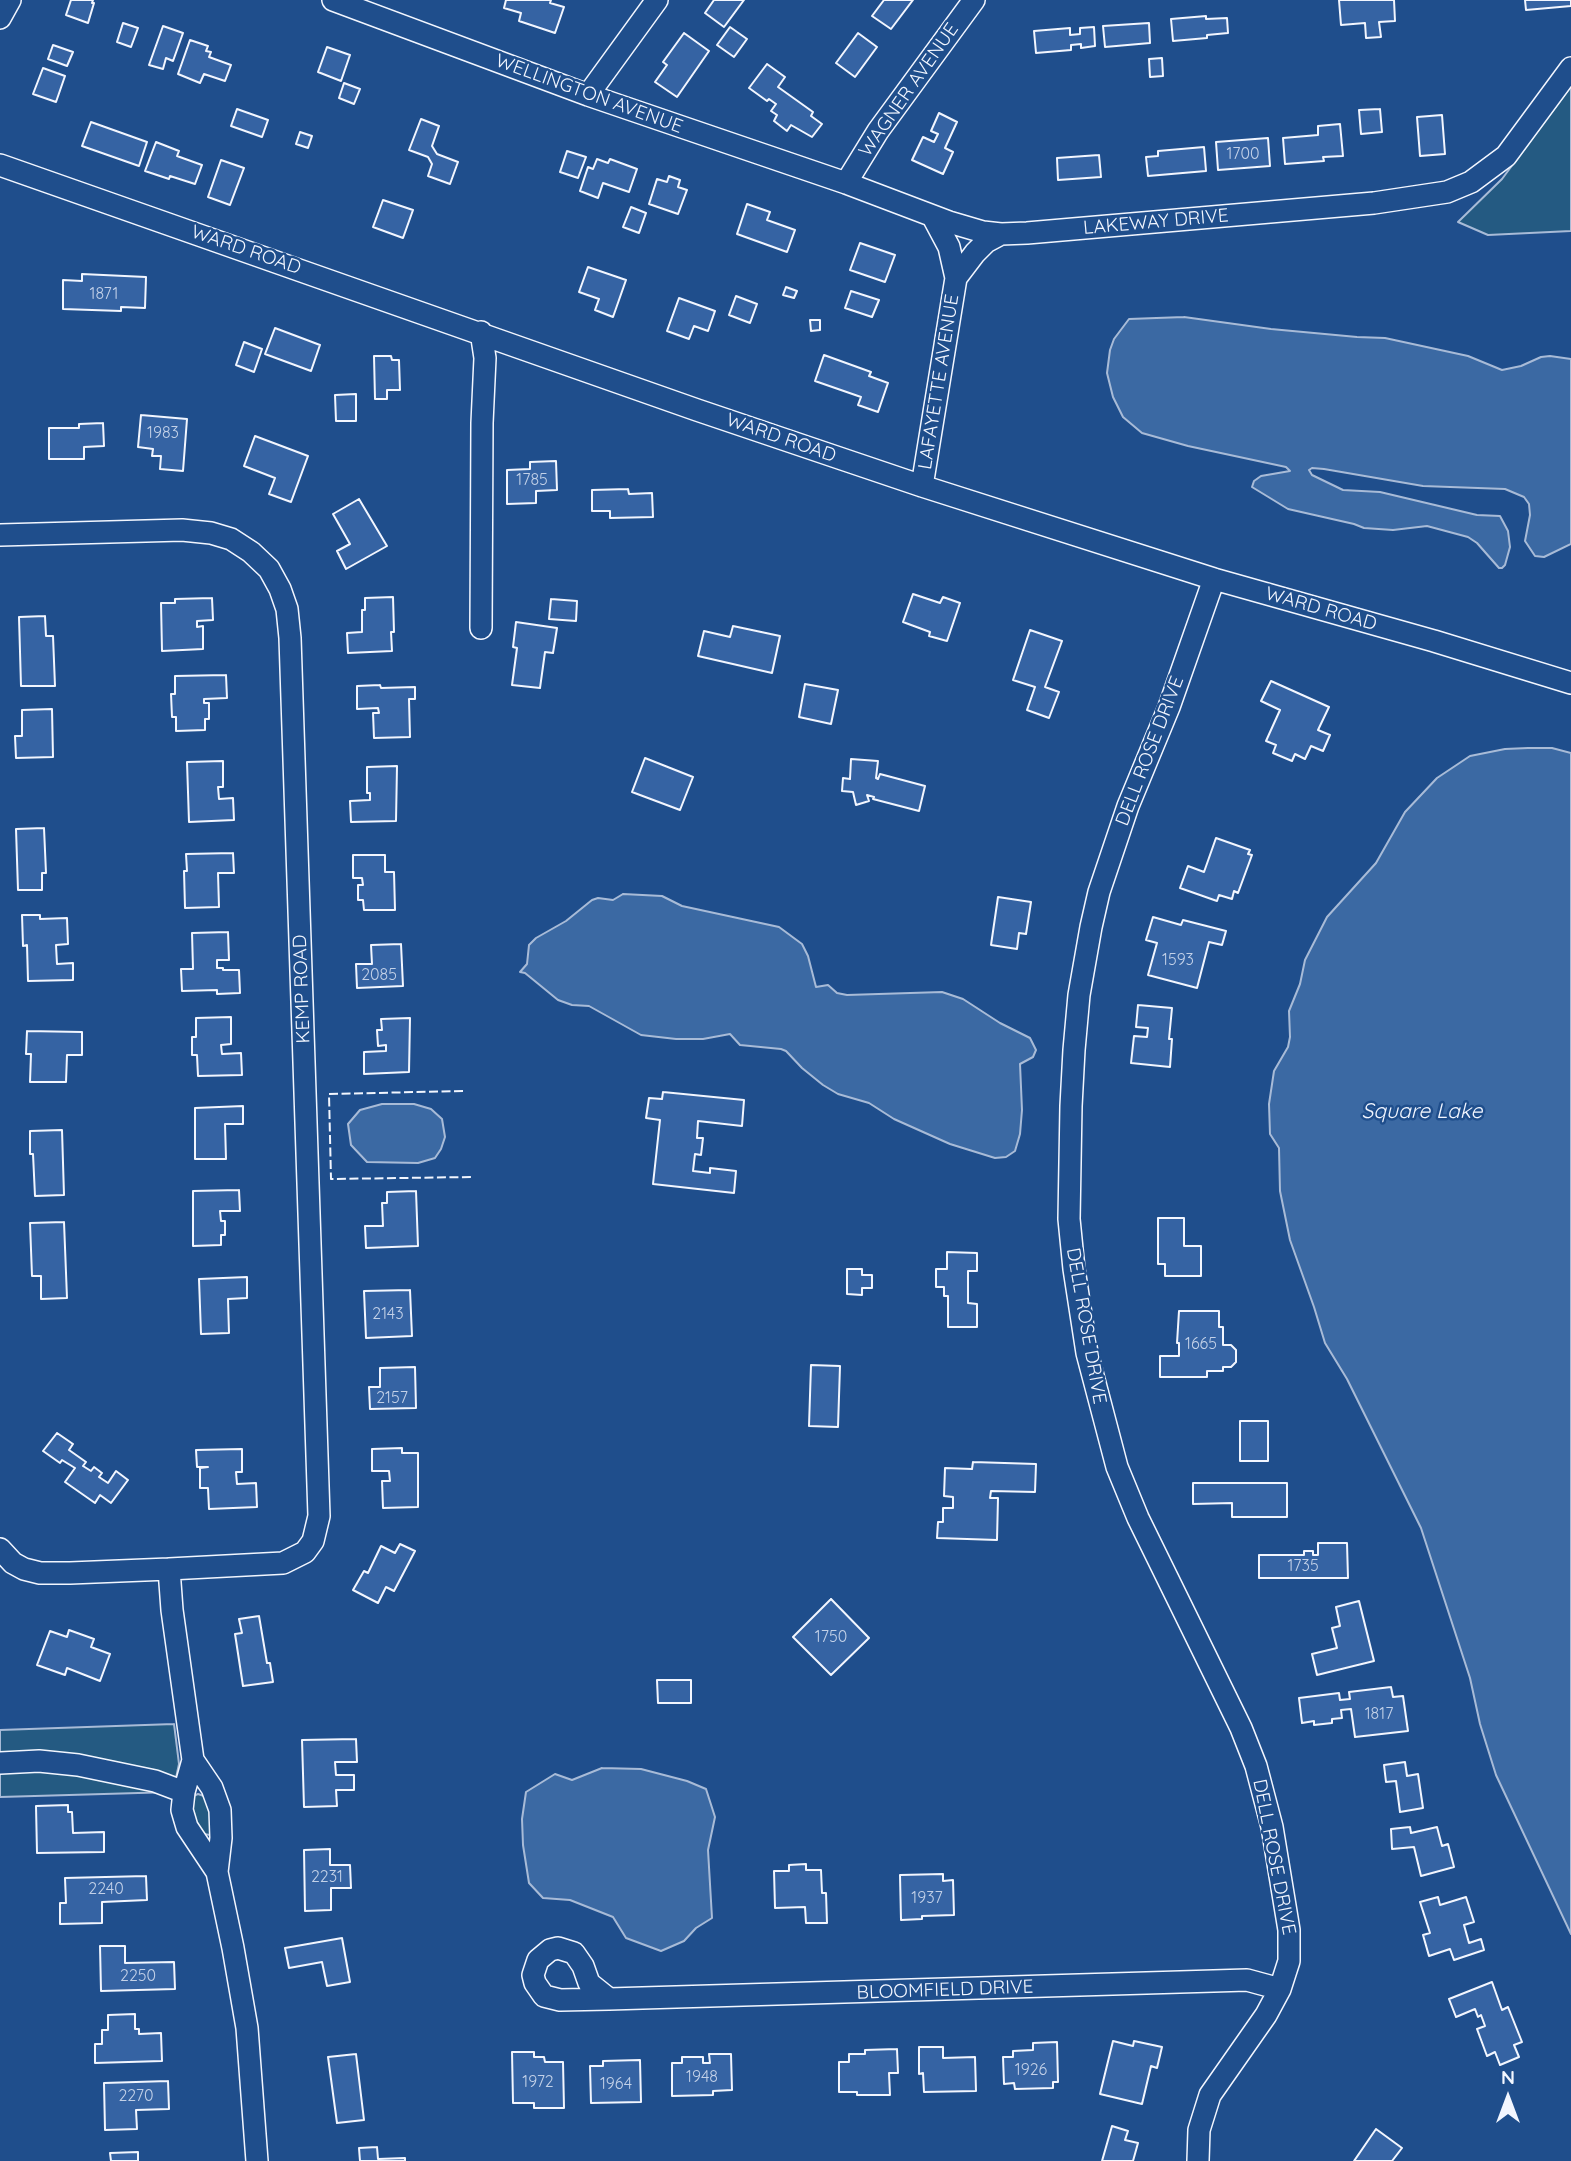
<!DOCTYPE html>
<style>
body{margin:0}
#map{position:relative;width:1571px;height:2161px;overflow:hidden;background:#1f4e8c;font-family:Quicksand,sans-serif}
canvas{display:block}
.north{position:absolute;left:1473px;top:2063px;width:70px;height:70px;-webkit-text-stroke:5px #1f4e8c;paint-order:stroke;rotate:0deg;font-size:19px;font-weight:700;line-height:28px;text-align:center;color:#f2f6ff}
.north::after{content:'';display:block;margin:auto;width:24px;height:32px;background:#f2f6ff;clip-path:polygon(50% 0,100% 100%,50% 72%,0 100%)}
</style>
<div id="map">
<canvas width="1571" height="2161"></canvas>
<div class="north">N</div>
</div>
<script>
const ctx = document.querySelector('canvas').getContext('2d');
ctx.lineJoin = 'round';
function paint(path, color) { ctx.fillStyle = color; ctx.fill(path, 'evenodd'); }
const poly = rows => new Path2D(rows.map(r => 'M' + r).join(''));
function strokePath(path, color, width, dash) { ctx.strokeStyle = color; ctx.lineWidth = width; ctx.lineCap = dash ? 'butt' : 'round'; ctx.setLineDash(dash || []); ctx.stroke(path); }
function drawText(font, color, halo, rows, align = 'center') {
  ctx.font = font + ' Quicksand,sans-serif'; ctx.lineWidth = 5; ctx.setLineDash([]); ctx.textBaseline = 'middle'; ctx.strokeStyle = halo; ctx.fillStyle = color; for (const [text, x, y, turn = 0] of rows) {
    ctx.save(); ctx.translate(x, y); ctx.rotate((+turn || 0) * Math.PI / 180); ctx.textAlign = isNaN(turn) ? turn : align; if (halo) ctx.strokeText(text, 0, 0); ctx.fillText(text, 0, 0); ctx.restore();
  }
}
const green = poly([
 [1571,86,1571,231,1488,235,1458,222,1502,179,1571,86],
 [174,1724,179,1764,173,1792,0,1797,0,1730,174,1724],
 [198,1794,204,1796,210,1812,211,1834,210,1835,204,1834,193,1822,191,1797,198,1794]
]);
paint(green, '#245a82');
strokePath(green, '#a8bbd7', 2);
const water = poly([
 [1184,317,1271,329,1357,337,1385,338,1468,356,1502,370,1521,366,1541,357,1550,356,1571,359,1571,544,1544,557,1535,556,1525,541,1530,515,1529,504,1524,497,1505,489,1423,486,1324,469,1312,468,1309,470,1312,475,1343,490,1380,492,1477,515,1500,516,1508,531,1510,547,1505,565,1502,568,1499,568,1477,543,1468,537,1427,526,1393,530,1364,528,1354,524,1288,509,1252,487,1254,481,1261,476,1290,471,1286,467,1188,446,1142,433,1123,417,1113,397,1107,373,1110,350,1114,339,1129,319,1184,317],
 [1528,748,1552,748,1571,753,1571,1934,1496,1775,1480,1724,1470,1678,1421,1528,1347,1379,1325,1343,1314,1307,1290,1240,1280,1191,1279,1148,1270,1134,1269,1104,1274,1071,1288,1047,1290,1037,1289,1011,1300,984,1305,960,1327,917,1376,863,1405,812,1437,778,1470,756,1505,749,1528,748],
 [623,894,662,896,682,906,779,927,802,944,808,956,816,987,828,985,837,993,847,995,942,992,963,999,1000,1023,1030,1038,1036,1050,1033,1057,1020,1064,1022,1110,1020,1134,1015,1151,1006,1157,995,1158,950,1144,894,1119,869,1103,838,1094,823,1085,802,1068,786,1051,781,1049,740,1045,730,1034,703,1039,676,1039,641,1035,589,1006,572,1005,558,1000,525,973,520,972,527,964,529,945,536,938,566,921,592,900,598,898,613,900,623,894],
 [382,1104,414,1104,431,1109,442,1119,445,1137,441,1149,435,1158,418,1163,367,1162,351,1145,348,1124,360,1110,382,1104],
 [602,1768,641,1769,687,1781,706,1789,715,1817,708,1850,712,1918,696,1928,684,1941,661,1951,626,1938,613,1917,570,1900,543,1898,529,1883,523,1845,522,1819,526,1792,555,1774,572,1780,602,1768]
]);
paint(water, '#3b69a3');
strokePath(water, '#a8bbd7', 2);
const building = poly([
 [71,0,93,0,92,3,94,3,88,23,66,15,71,0],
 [506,0,551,0,550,3,564,7,555,33,519,21,521,13,504,8,506,0],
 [714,0,744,0,724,27,705,13,714,0],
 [884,0,913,0,891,29,872,16,884,0],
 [1339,0,1394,0,1395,21,1379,22,1381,37,1366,38,1365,23,1341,25,1339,0],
 [1525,0,1571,0,1571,6,1526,10,1525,0],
 [1206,16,1206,19,1227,18,1228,33,1207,35,1207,38,1173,41,1171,19,1206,16],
 [123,23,138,28,131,47,117,42,123,23],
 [1149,23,1150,43,1105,47,1103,26,1149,23],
 [163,26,183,33,173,61,166,58,163,69,149,65,163,26],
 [730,27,747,39,734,57,717,45,730,27],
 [1094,27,1095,46,1081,48,1081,44,1071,45,1071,50,1036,53,1034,31,1070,28,1070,35,1080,34,1080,28,1094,27],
 [684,33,709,51,677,97,655,82,667,65,663,62,684,33],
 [858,33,877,47,855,77,836,63,858,33],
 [190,40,208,46,206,51,211,52,209,57,231,65,225,81,204,74,200,83,178,74,190,40],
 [53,45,73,52,67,66,48,59,53,45],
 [327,47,350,55,341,81,318,72,327,47],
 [1162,58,1163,76,1150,77,1149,59,1162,58],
 [767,64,785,77,778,87,813,112,811,116,822,124,812,137,791,125,787,131,774,121,777,115,771,111,776,104,769,99,767,101,749,88,767,64],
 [43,68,65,76,56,102,33,94,43,68],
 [344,83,360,89,354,104,339,98,344,83],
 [237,109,268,120,262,137,231,126,237,109],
 [1380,109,1382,132,1361,134,1359,110,1380,109],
 [939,113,957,122,945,148,953,152,943,174,912,160,923,137,934,142,938,134,931,131,939,113],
 [1442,115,1445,154,1420,156,1417,117,1442,115],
 [421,119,439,126,432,146,437,154,458,162,450,184,428,176,432,164,428,157,409,150,421,119],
 [91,122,147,142,139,166,82,146,91,122],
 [1340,124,1343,156,1323,157,1324,161,1285,164,1283,138,1318,135,1318,126,1340,124],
 [300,132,312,136,308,148,296,144,300,132],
 [1268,138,1270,166,1218,170,1216,142,1268,138],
 [156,142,179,151,177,156,202,165,195,184,170,176,169,179,145,171,156,142],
 [1204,147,1206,171,1148,176,1146,157,1158,156,1158,151,1204,147],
 [567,151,586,157,578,178,560,172,567,151],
 [1099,155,1101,177,1058,180,1057,158,1099,155],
 [597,159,608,163,610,159,637,169,629,192,603,183,598,198,580,191,588,167,593,169,597,159],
 [221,160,244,168,230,205,208,197,221,160],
 [669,176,680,180,678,187,687,190,678,214,649,204,657,179,667,182,669,176],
 [383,200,413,210,403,238,373,227,383,200],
 [747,204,770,212,767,220,795,230,787,252,737,234,747,204],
 [631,207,646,213,639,233,623,227,631,207],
 [860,243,895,255,885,282,850,270,860,243],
 [588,267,626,280,613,317,595,310,599,299,579,292,588,267],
 [82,274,146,277,145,308,121,307,121,311,63,309,63,280,82,281,82,274],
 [786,287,797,291,794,298,783,295,786,287],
 [851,291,879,300,872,317,845,308,851,291],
 [736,296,757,304,750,323,729,315,736,296],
 [679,298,715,311,708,331,694,326,689,339,667,331,679,298],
 [810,320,820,320,820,330,811,331,810,320],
 [275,328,320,345,311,371,265,354,275,328],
 [244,342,262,349,254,372,236,365,244,342],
 [824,355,871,372,869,376,888,383,878,412,858,405,861,397,815,381,824,355],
 [374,356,391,356,392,360,399,360,400,390,387,390,387,399,375,399,374,356],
 [356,394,356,421,336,421,335,395,356,394],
 [141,415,187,419,183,471,160,469,161,456,152,456,153,449,138,447,141,415],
 [103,423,104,446,84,447,84,459,49,459,49,428,79,428,79,424,103,423],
 [255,436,308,456,291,502,269,494,275,478,244,466,255,436],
 [556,461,557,490,536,491,536,503,507,504,507,470,530,469,530,462,556,461],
 [628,489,629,494,652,493,653,517,610,518,610,511,592,511,592,490,628,489],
 [359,499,387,546,346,569,337,551,350,544,333,514,359,499],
 [913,594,940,603,943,597,960,603,947,641,929,636,930,632,903,622,913,594],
 [393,597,394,632,391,632,392,651,348,653,347,633,362,632,362,610,365,610,365,598,393,597],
 [212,598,213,620,197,621,197,627,203,626,203,649,162,651,161,603,175,603,175,599,212,598],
 [551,599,577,601,576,621,549,619,551,599],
 [45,616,46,636,53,636,55,686,21,686,19,617,45,616],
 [516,622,557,628,553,653,545,652,540,688,512,685,517,648,513,647,516,622],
 [733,626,780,636,772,673,698,656,704,631,730,637,733,626],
 [1030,630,1062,641,1045,687,1059,692,1049,718,1027,710,1035,687,1013,680,1030,630],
 [226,675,227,698,204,699,204,703,209,703,209,719,205,719,205,730,176,731,176,717,172,717,171,694,175,694,175,676,226,675],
 [1271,681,1329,707,1318,730,1330,735,1323,751,1311,746,1305,759,1295,754,1292,761,1273,753,1276,745,1266,741,1280,710,1261,701,1271,681],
 [805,684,838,690,831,724,799,717,805,684],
 [380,685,381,688,415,687,415,699,409,699,410,737,374,738,373,713,379,713,378,708,357,709,357,686,380,685],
 [52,709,53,757,16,758,15,736,22,736,22,710,52,709],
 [645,758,693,777,680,810,632,792,645,758],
 [851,759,878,761,876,778,878,779,880,774,925,786,919,811,873,799,874,797,867,795,869,801,856,805,853,792,842,791,843,778,850,779,851,759],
 [223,761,223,787,218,787,219,799,233,798,234,820,189,822,187,762,223,761],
 [397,766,396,821,351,822,350,801,370,800,370,793,367,793,367,767,397,766],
 [44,828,46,873,42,873,42,890,18,890,16,829,44,828],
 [1216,838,1250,850,1248,854,1252,855,1238,893,1234,891,1232,899,1219,895,1217,901,1180,888,1188,866,1204,872,1216,838],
 [233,853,234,873,218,873,219,907,185,908,184,871,187,871,186,854,233,853],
 [353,855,385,855,385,872,394,872,395,910,364,910,363,900,358,900,358,885,363,885,362,878,353,878,353,855],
 [998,897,1031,902,1026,934,1019,933,1017,949,991,945,998,897],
 [22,915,40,915,40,919,67,918,68,944,56,945,57,964,73,963,73,980,28,981,27,945,23,946,22,915],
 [1153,917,1181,925,1183,920,1226,931,1222,945,1209,942,1197,988,1148,975,1157,943,1146,940,1153,917],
 [228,932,229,960,217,960,217,968,223,968,223,970,239,970,240,993,217,994,217,990,182,991,181,969,193,969,192,933,228,932],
 [401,944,403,986,357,988,356,964,372,964,371,945,401,944],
 [1138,1005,1172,1008,1169,1039,1172,1039,1170,1067,1131,1063,1134,1036,1147,1037,1148,1028,1136,1027,1138,1005],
 [231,1017,231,1044,221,1045,222,1054,241,1053,242,1075,198,1076,197,1055,192,1055,192,1037,196,1037,196,1018,231,1017],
 [410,1018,409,1072,364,1074,364,1052,386,1051,386,1045,378,1046,377,1030,382,1030,381,1019,410,1018],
 [27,1031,82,1032,82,1055,67,1055,66,1082,30,1082,31,1054,26,1054,27,1031],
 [663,1092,744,1100,742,1126,698,1121,697,1138,703,1138,701,1155,695,1154,693,1171,710,1173,710,1168,736,1171,734,1193,653,1184,660,1120,646,1118,649,1098,662,1099,663,1092],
 [243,1106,243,1124,225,1124,226,1159,195,1159,195,1108,243,1106],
 [62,1130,64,1195,35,1196,33,1154,30,1154,30,1131,62,1130],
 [239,1190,240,1211,220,1211,221,1221,225,1221,225,1235,221,1235,221,1245,193,1246,193,1191,239,1190],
 [416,1191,418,1246,366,1248,365,1226,383,1226,382,1203,387,1203,387,1192,416,1191],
 [1158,1218,1184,1218,1184,1246,1201,1246,1201,1276,1165,1276,1165,1264,1158,1264,1158,1218],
 [64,1222,67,1298,41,1299,41,1276,32,1276,30,1223,64,1222],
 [947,1252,977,1253,977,1271,968,1271,968,1303,977,1304,977,1327,948,1327,948,1296,944,1296,944,1287,936,1287,936,1269,947,1269,947,1252],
 [847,1269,862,1269,862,1275,872,1275,872,1288,862,1288,862,1295,847,1294,847,1269],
 [247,1277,247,1298,228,1299,229,1333,201,1334,199,1279,247,1277],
 [410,1290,412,1336,366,1338,364,1291,410,1290],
 [1179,1311,1219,1311,1219,1327,1223,1327,1223,1345,1231,1345,1236,1350,1236,1362,1231,1367,1223,1367,1223,1371,1207,1371,1207,1377,1160,1377,1160,1356,1179,1356,1179,1343,1177,1343,1179,1311],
 [811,1365,840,1366,838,1427,809,1426,811,1365],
 [415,1367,416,1408,370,1409,369,1387,380,1387,380,1368,415,1367],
 [1240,1421,1268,1421,1268,1461,1240,1461,1240,1421],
 [57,1433,73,1444,69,1450,86,1462,83,1466,91,1471,94,1467,102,1473,99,1477,108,1483,116,1471,128,1480,111,1503,100,1495,95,1503,65,1482,75,1468,62,1460,60,1463,43,1451,57,1433],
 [402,1448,402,1453,418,1453,418,1507,383,1508,382,1481,390,1481,389,1471,372,1471,372,1449,402,1448],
 [242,1449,242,1472,236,1472,237,1484,256,1483,257,1507,209,1509,208,1488,200,1488,200,1468,208,1467,197,1467,196,1450,242,1449],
 [973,1462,1036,1464,1035,1492,991,1491,990,1498,998,1498,997,1540,937,1538,938,1522,943,1522,943,1508,953,1508,953,1497,944,1496,945,1468,972,1469,973,1462],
 [1193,1483,1287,1483,1287,1517,1232,1517,1232,1503,1193,1504,1193,1483],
 [1318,1543,1347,1543,1348,1578,1259,1578,1259,1555,1304,1555,1304,1551,1313,1551,1313,1555,1318,1555,1318,1543],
 [400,1544,415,1551,394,1591,386,1587,378,1603,353,1590,364,1571,368,1573,381,1546,395,1553,400,1544],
 [831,1599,869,1638,831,1675,793,1637,831,1599],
 [1359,1601,1374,1661,1317,1675,1312,1654,1337,1648,1332,1628,1340,1626,1336,1607,1359,1601],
 [259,1616,267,1663,270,1663,273,1682,243,1686,235,1634,242,1633,239,1619,259,1616],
 [69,1630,94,1639,91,1647,110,1654,100,1681,67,1668,65,1675,37,1665,50,1631,67,1637,69,1630],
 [657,1680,691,1680,691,1703,658,1703,657,1680],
 [1391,1687,1393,1697,1403,1696,1408,1731,1355,1737,1351,1709,1341,1710,1342,1718,1332,1719,1332,1723,1314,1725,1314,1721,1302,1723,1299,1698,1339,1693,1340,1700,1350,1699,1349,1692,1391,1687],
 [356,1739,357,1762,335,1762,336,1775,354,1775,354,1790,336,1790,337,1806,304,1807,302,1740,356,1739],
 [1405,1762,1407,1776,1418,1774,1423,1808,1400,1812,1396,1781,1386,1782,1384,1765,1405,1762],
 [68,1805,68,1812,72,1812,73,1833,104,1832,104,1852,37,1853,36,1806,68,1805],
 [1410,1827,1411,1833,1437,1827,1442,1846,1448,1844,1454,1867,1421,1876,1414,1847,1392,1849,1391,1829,1410,1827],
 [330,1849,330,1865,350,1865,351,1888,331,1888,331,1910,305,1911,304,1850,330,1849],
 [806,1864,806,1870,821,1870,822,1893,826,1893,827,1923,806,1923,805,1907,775,1908,774,1871,789,1871,789,1865,806,1864],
 [943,1874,943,1881,953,1880,954,1915,922,1916,922,1919,901,1920,900,1875,943,1874],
 [146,1876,147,1900,102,1902,102,1923,60,1924,60,1903,66,1903,65,1878,146,1876],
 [1438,1897,1440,1905,1466,1897,1474,1922,1464,1925,1469,1943,1481,1939,1484,1950,1454,1960,1450,1949,1429,1956,1423,1935,1430,1933,1420,1902,1438,1897],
 [342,1938,350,1982,327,1986,322,1962,289,1968,285,1948,342,1938],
 [100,1946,125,1946,125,1963,174,1962,175,1989,101,1991,100,1946],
 [1492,1982,1502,2010,1508,2007,1522,2042,1514,2045,1519,2057,1500,2065,1495,2052,1487,2056,1477,2029,1485,2026,1481,2015,1478,2017,1475,2009,1456,2017,1449,1999,1492,1982],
 [135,2014,135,2029,139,2029,139,2034,161,2033,162,2061,95,2063,95,2044,102,2044,102,2030,108,2030,108,2015,135,2014],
 [1113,2041,1133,2046,1134,2041,1162,2047,1157,2068,1151,2066,1142,2104,1100,2094,1113,2041],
 [1057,2042,1058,2082,1053,2082,1053,2088,1015,2089,1014,2083,1004,2084,1003,2057,1013,2057,1013,2051,1033,2050,1033,2043,1057,2042],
 [919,2047,943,2047,943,2058,975,2057,976,2091,924,2092,923,2073,919,2074,919,2047],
 [897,2049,898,2073,889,2073,890,2095,857,2095,857,2092,839,2092,839,2062,849,2062,849,2054,865,2054,865,2050,897,2049],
 [512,2052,534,2052,534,2057,544,2057,545,2062,563,2062,564,2108,534,2108,534,2103,513,2103,512,2052],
 [356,2054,364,2120,337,2123,328,2057,356,2054],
 [709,2054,731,2054,732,2090,713,2091,713,2095,672,2096,672,2063,682,2063,682,2057,703,2057,703,2063,710,2063,709,2054],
 [640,2060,641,2102,591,2103,590,2066,603,2066,603,2061,640,2060],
 [168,2081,169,2109,136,2110,137,2129,105,2130,104,2083,168,2081],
 [1112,2126,1128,2131,1125,2140,1138,2143,1133,2161,1102,2161,1112,2126],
 [1376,2129,1402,2148,1392,2161,1354,2161,1376,2129],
 [377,2147,378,2159,405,2158,405,2161,360,2161,359,2148,377,2147],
 [138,2152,138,2161,111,2161,110,2153,138,2152]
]);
paint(building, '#3563a3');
strokePath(building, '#f2f6ff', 2);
const minor = poly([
 [333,0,588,95,846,183,949,222,983,232,1001,234,1027,233,1374,203,1447,192,1471,182,1506,156,1571,68],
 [0,18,10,0],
 [588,95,657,0],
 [0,165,697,410,922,486,1214,579,1434,641,1571,683],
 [846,183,878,131,974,0],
 [956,278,975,253,986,242,1001,234],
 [481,332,485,358,482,423,481,628],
 [922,486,956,278,949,247,933,217],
 [0,535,182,530,211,533,231,539,251,552,269,569,280,589,287,609,290,638,319,1516,313,1541,305,1552,283,1563,169,1569],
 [0,1549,13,1563,24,1569,40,1573,70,1573,169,1569,172,1610,193,1760,184,1792,182,1810,187,1827,217,1872],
 [193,1760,212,1788,220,1810,221,1838,217,1872,233,1948,247,2028,257,2161],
 [0,1763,39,1761,78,1765,155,1781,184,1792],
 [609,1999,560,2000,544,1996,535,1983,533,1975,538,1960,550,1950,558,1948,574,1953,583,1966,589,1983,609,1999,1247,1980,1280,1989],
 [1198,2161,1199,2130,1210,2095,1266,2015,1280,1989,1289,1961,1289,1930,1272,1827,1256,1766,1241,1728,1138,1518,1117,1467,1087,1353,1074,1269,1069,1219,1071,1106,1074,1050,1079,995,1091,927,1099,892,1128,806,1169,707,1214,579]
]);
strokePath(minor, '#f2f6ff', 24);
strokePath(minor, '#1f4e8c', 21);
strokePath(poly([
 [463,1091,329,1094,331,1179,472,1177]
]), '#f2f6ff', 2, [9, 3.5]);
drawText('16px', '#c3d1e8', null, [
 ["1700",1243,154],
 ["1871",104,294],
 ["1983",163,433],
 ["1785",532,480],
 ["1593",1178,960],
 ["2085",379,975],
 ["2143",388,1314],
 ["1665",1201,1344],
 ["2157",392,1398],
 ["1735",1303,1566],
 ["1750",831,1637],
 ["1817",1379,1714],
 ["2231",327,1877],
 ["2240",106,1889],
 ["1937",927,1898],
 ["2250",138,1976],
 ["1926",1031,2070],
 ["1948",702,2077],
 ["1972",538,2082],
 ["1964",616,2084],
 ["2270",136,2096]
]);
drawText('19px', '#f2f6ff', '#1f4e8c', [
 ["WAGNER AVENUE",909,90,-55],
 ["WELLINGTON AVENUE",589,94,20],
 ["LAKEWAY DRIVE",1156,222,-5],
 ["WARD ROAD",246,250,19],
 ["LAFAYETTE AVENUE",939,382,-81],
 ["WARD ROAD",781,438,19],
 ["WARD ROAD",1321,609,16],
 ["DELL ROSE DRIVE",1150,751,-69],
 ["KEMP ROAD",302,989,-92],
 ["DELL ROSE DRIVE",1086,1326,80],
 ["DELL ROSE DRIVE",1274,1857,79],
 ["BLOOMFIELD DRIVE",945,1990,-2]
]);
drawText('italic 21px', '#f2f6ff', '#1f4e8c', [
 ["Square Lake",1422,1112]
]);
</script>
